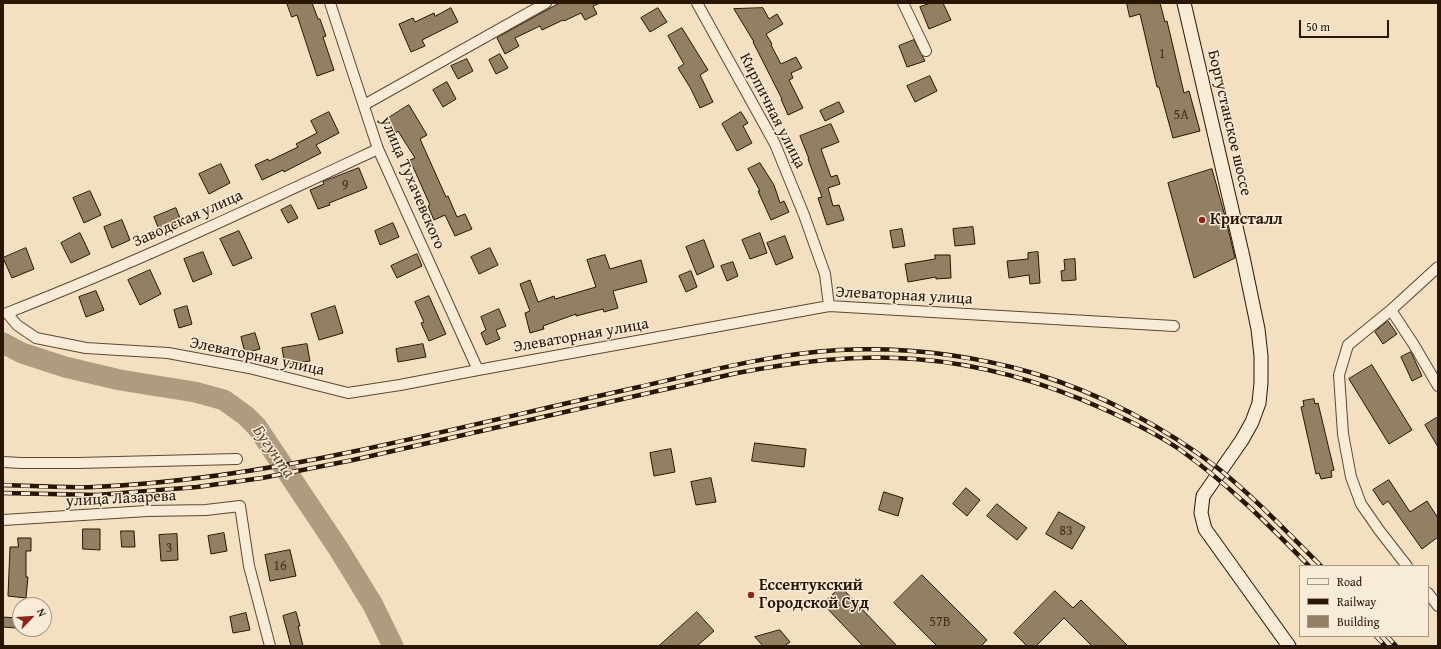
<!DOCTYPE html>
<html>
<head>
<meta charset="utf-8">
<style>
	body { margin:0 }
	#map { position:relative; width:1441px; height:649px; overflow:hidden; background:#f4e0c1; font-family:"Gentium Book Plus",serif }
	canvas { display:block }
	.frame { position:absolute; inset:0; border:4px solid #291500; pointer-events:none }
	.legend { position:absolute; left:1299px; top:565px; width:130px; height:72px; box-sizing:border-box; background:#f8ebd7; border:1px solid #a59581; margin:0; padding:5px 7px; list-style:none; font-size:12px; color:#291500 }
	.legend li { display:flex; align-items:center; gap:8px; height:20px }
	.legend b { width:20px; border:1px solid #a59581 }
	.north { position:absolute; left:12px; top:597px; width:40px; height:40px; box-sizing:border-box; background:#f8ebd7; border:1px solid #a59581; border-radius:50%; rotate:65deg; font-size:11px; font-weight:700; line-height:16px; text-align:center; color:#291500 }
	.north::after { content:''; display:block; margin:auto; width:14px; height:18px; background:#8f2418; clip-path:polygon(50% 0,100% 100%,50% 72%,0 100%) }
	.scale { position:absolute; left:1299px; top:20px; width:90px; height:18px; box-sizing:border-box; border:2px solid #291500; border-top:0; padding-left:5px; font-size:12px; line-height:14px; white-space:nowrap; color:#291500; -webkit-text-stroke:3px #f8ebd7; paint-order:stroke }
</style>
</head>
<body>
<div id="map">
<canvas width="1441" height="649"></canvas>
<div class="frame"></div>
<ul class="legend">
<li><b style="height:5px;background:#f8ebd7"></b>Road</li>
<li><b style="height:5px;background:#291500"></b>Railway</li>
<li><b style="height:11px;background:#937f64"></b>Building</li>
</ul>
<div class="north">N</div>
<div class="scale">50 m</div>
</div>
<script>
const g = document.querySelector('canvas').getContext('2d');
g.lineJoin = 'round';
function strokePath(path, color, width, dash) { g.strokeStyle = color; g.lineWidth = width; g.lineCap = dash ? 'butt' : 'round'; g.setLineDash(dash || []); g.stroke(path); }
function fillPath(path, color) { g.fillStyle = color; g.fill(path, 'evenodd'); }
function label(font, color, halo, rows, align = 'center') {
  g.font = font + ' "Gentium Book Plus",serif'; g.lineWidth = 3; g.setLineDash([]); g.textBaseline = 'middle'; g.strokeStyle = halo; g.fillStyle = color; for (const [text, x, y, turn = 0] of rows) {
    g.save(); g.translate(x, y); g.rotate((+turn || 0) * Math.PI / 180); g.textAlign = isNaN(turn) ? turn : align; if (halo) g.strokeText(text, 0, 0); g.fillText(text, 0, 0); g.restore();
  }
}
strokePath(new Path2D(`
	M3,343L22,353L65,367L120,380L195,392L224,400L246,416L257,427L338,548L373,605L393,646`), '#af9b7f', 21);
const building = new Path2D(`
	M287,3H312L318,19H320L326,36L323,37L334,70L317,76L297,15L292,17Z
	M560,3H600L593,6L597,14L585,20L581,13L564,21L563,20L542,30L540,26L515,38L519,46L505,54L497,38Z
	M931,3H943L951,20L929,29L920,7Z
	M1127,3H1160L1165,22L1167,21L1184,93L1189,91L1200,131L1173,138L1159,87H1157L1140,14L1130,17Z
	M451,8L458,22L422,40L425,46L411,52L399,24L413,18L415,22L434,13L435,16Z
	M658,8L667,22L650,32L641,18Z
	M763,8L769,19L777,14L783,24L766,34L772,44L771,45L781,64L796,57L802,68L791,73L793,78L789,80L803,108L788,115L781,99H782L753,42H754L734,9Z
	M682,28L708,70L700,75L713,102L700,108L691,89L678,68L684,64L668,36Z
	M914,40L925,61L907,67L899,46Z
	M500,54L508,68L496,74L489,60Z
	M467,59L473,71L458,79L451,66Z
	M930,76L937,91L915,102L907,86Z
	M447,82L456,99L443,107L433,90Z
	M839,102L844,112L825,121L820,111Z
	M409,105L427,135L420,139L446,197L448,196L457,217L465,214L472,229L455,236L445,215L434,220L428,206L430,205L410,160L415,158L398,131L396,133L387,119Z
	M329,112L339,133L316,145L321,153L284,172L283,170L262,180L255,165L268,159L269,161L298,147L296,144L317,133L311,121Z
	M741,112L748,123L743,126L752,143L737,151L722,124Z
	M831,124L839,142L821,149L831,177L837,175L840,184L828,188L833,206L839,205L844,220L827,225L818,198L822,197L808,159H809L800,136Z
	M760,163L774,185L780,203L784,201L789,212L771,220L758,191H760L748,169Z
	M221,164L230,183L209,194L199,174Z
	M359,168L367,188L329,203L330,205L318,209L310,190L324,184L323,182Z
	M1212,169L1225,216L1235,258L1194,278L1168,183Z
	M90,191L101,215L84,223L73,198Z
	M291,205L298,218L288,223L281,210Z
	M176,208L182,223L160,232L154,217Z
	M122,220L130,240L112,248L104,227Z
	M393,223L399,237L380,245L375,231Z
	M973,227L975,244L955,246L953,229Z
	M902,229L905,246L893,248L890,231Z
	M239,231L252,258L233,266L220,239Z
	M80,233L90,254L71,263L61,243Z
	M760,233L767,253L750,259L742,240Z
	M785,236L793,258L776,265L767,243Z
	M704,240L714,267L697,275L686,247Z
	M26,248L34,269L12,278L3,258Z
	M490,248L498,265L479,274L471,257Z
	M203,252L212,274L193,282L184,259Z
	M1038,252L1040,283L1030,284L1029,275L1009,278L1007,261L1028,259V253Z
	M417,254L422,266L397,278L391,266Z
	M605,255L610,269L641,260L647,282L613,291L618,308L604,312L603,309L576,316V314L543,326L544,329L530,333L525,313L530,311L520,284L530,280L538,302L554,296L555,299L596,287L587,260Z
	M935,255H950L951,278L936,279V277L908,282L905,264L935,259Z
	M1075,259L1076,280L1062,281L1061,271L1065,270L1064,260Z
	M733,262L738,276L727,281L721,266Z
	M150,270L161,294L140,305L128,280Z
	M691,271L697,287L686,292L679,276Z
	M96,291L104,310L86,317L79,297Z
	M429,296L446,334L429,341L421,323L424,322L415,302Z
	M187,306L192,324L179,328L174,310Z
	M335,306L343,333L319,340L311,314Z
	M499,309L506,326L496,330L500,339L486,345L481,333L486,330L481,317Z
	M1388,321L1397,334L1383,344L1375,332Z
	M255,333L260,349L245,353L241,337Z
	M307,344L310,361L285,365L282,348Z
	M423,344L426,357L398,362L396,349Z
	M1411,352L1422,376L1412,381L1401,357Z
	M1372,365L1412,430L1389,444L1349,379Z
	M1314,399L1315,404L1318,403L1334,470L1331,471L1332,477L1321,479L1319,473L1316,474L1301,407L1304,406L1303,401Z
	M1438,417V447L1425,425Z
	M755,443L806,449L804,467L752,461Z
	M671,449L675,472L654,476L650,453Z
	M711,478L716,502L696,505L691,482Z
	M1389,480L1410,512L1427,501L1438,518V537L1422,549L1388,501L1383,505L1373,490Z
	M966,488L980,500L967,516L953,504Z
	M884,492L903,498L898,516L879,510Z
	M997,504L1027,528L1017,540L987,516Z
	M1059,512L1085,527L1072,549L1046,534Z
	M83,529H100V550L83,549Z
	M121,531H134L135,547H122Z
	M224,533L227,551L211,554L208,536Z
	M177,534L178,560L161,561L159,535Z
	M18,538H31V551H26V577H28L26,598L8,596L10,547H18Z
	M290,550L296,576L270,581L265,555Z
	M922,575L987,640L981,646H937L894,603Z
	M841,587L897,646H863L823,604Z
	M1055,591L1073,608L1081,600L1128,646H1092L1064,618L1036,646H1027L1014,633Z
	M296,612L300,626H298L303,646H291L283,616Z
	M697,612L714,631L697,646H659Z
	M246,613L250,630L233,633L230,617Z
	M3,617L17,618L16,628L3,627Z
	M780,630L790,642L784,646H763L755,637Z`);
fillPath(building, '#937f64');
strokePath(building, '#291500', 1);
const street = new Path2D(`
	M330,3L378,149L478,370
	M697,3L775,144L804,215L825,274L829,306
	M903,3L926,51
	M364,105L546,3
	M378,149C256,206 133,264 7,313L17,325L36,338L86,348L168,353L249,368L348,393L400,385L478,370L829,306L1174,326
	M1391,310L1414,345L1438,386
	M3,462L21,463H78L237,459
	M3,520L147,511L206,510L240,506L249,566L270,646
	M1407,566L1379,530L1361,504L1351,477L1343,434L1339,375L1348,345L1391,310L1438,267
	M1428,593L1438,606`);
const secondary = new Path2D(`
	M1184,3L1243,257L1258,329L1261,356V383L1259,403L1252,422L1242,440L1203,496L1201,513L1205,529L1289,646`);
strokePath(street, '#5c4830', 12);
strokePath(secondary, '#291500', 15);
strokePath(street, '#f8ebd7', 10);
strokePath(secondary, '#f8ebd7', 13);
const rail = new Path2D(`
	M3,485C33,486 64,488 94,487C181,483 266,470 351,452C447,432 543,408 639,387C704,372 771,354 839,350C903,347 971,355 1033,373C1099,393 1165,427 1219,469C1255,498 1288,533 1321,566
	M3,493L97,495L197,487L262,478L353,460L737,373C795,362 855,354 915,359C982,364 1047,383 1108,411C1132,422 1157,434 1179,449C1227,483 1268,524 1309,566
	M1376,636L1385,646
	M1387,636L1396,646`);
strokePath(rail, '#291500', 4.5);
strokePath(rail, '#f8ebd7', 3, [9]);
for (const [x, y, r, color] of [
	[1202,220,4,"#8f2418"],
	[751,595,4,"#8f2418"]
]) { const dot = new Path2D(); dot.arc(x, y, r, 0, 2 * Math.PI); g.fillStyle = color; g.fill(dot); strokePath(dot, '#f8ebd7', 1.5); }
label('14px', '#443019', null, [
	["1",1162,54],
	["5А",1181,115],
	["9",345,185],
	["83",1066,531],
	["3",169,548],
	["16",280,566],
	["57В",940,622]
]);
label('16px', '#291500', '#f8ebd7', [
	["Кирпичная улица",772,111,63],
	["Боргустанское шоссе",1229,123,77],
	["улица Тухачевского",412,183,67],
	["Заводская улица",188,219,-24],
	["Элеваторная улица",904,296,3],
	["Элеваторная улица",581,336,-10],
	["Элеваторная улица",257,357,12],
	["улица Лазарева",121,499,-3]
]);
label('bold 16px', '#291500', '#f8ebd7', [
	["Кристалл",1210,220],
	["Ессентукский",759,586],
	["Городской Суд",759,604]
], 'left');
label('italic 17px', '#5f4b33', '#f8ebd7', [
	["Бугунта",273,452,55]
]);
</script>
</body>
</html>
